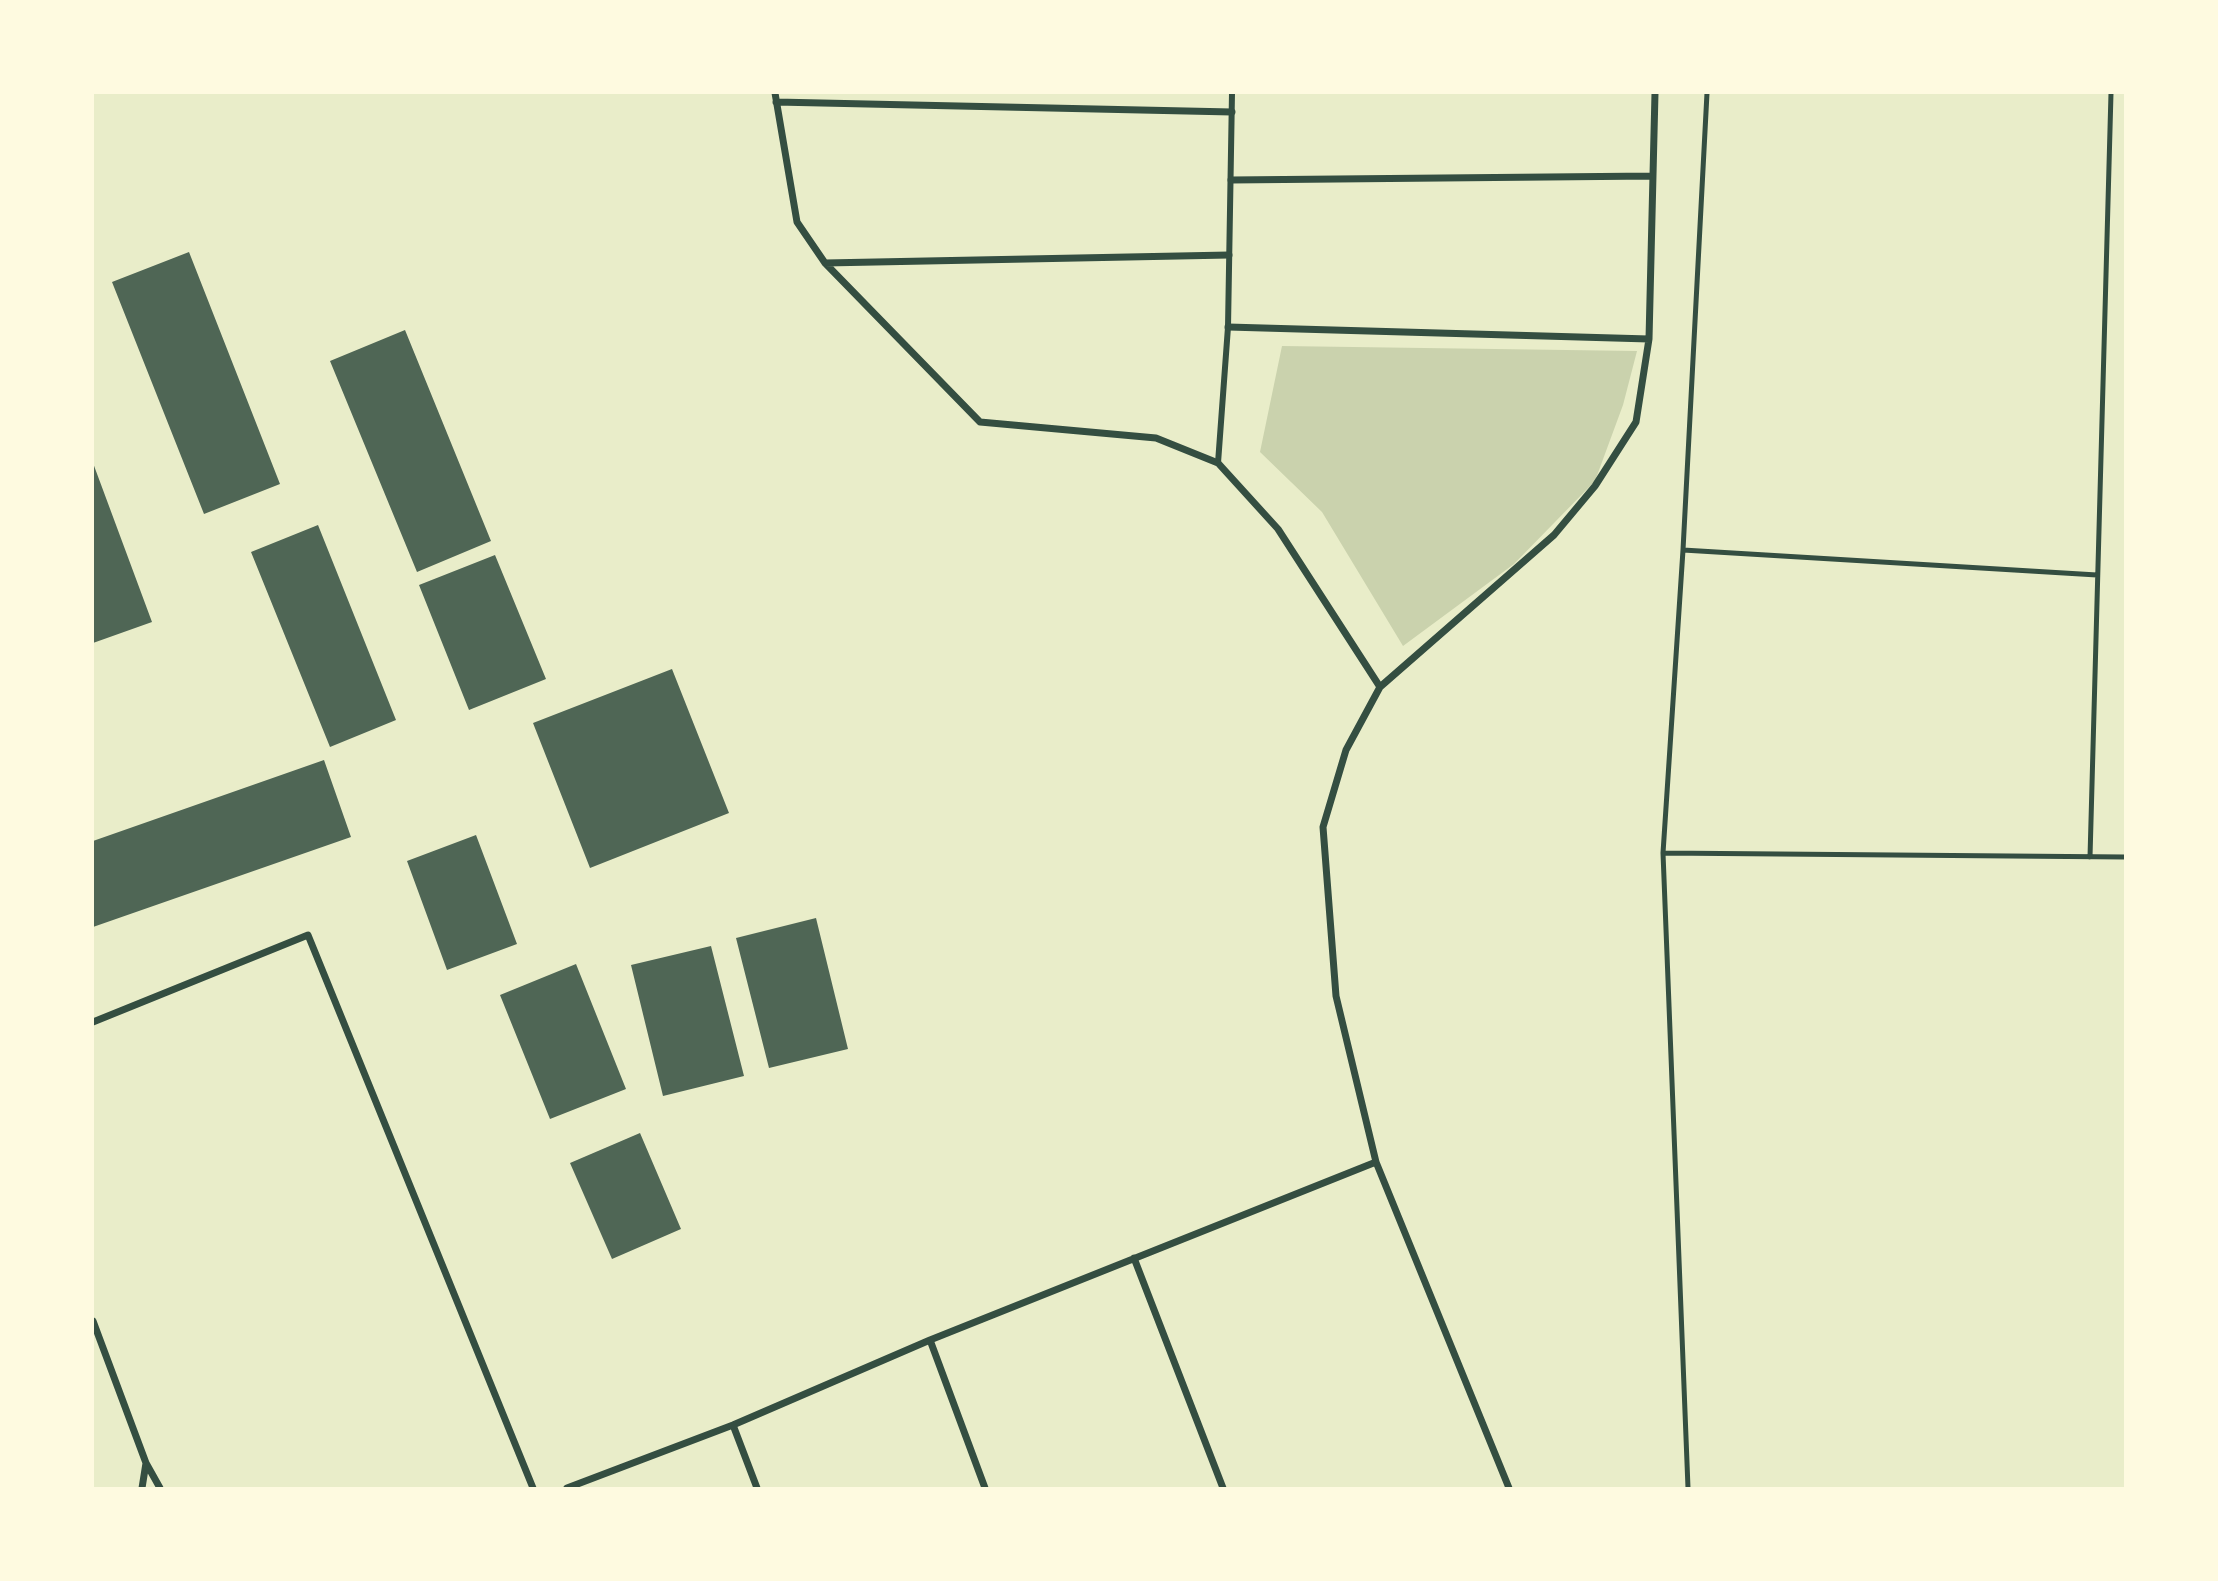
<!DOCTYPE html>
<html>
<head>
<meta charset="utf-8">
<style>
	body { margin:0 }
	#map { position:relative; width:2218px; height:1581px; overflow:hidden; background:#e9edc9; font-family:"Work Sans",sans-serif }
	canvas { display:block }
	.frame { position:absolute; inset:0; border:94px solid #fefae0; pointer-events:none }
</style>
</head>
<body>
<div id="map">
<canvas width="2218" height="1581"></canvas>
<div class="frame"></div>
</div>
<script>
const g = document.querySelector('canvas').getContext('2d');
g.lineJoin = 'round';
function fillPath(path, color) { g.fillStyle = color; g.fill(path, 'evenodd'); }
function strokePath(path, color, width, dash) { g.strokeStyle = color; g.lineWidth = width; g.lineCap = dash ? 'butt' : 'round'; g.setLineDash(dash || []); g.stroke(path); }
fillPath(new Path2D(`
	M1282,346L1637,351L1623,405L1595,481L1514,564L1403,646L1322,512L1260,452Z`), '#cad2ad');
fillPath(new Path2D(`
	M189,252L280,484L204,514L112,282Z
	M405,330L491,541L417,572L330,361Z
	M93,463L152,622L93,643Z
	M318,525L396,720L330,747L251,552Z
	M495,555L546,679L469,710L419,585Z
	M672,669L729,813L590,868L533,723Z
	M324,760L351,837L93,927V841Z
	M476,835L517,944L447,970L407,861Z
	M816,918L848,1049L769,1068L736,938Z
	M711,946L744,1076L663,1096L631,965Z
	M576,964L626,1089L550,1119L500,995Z
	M640,1133L681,1229L612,1259L570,1163Z`), '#4f6655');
strokePath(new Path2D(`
	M1683,550L2097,575
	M1663,853L2125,857
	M2090,857L2111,93
	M1688,1488L1663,853L1683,550L1707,93`), '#344e41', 5);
strokePath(new Path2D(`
	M1218,463L1228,327L1232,93`), '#344e41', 6);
strokePath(new Path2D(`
	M775,93L797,222L825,263L980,422L1156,438L1218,463L1278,529L1380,687
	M776,102L1232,112
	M1231,180L1653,176
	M825,263L1229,255
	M1228,327L1649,339
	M93,1022L308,935L533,1488
	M1134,1258L1223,1488
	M93,1321L146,1463L142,1488
	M930,1340L985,1488
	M733,1425L757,1488
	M146,1463L160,1488
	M567,1488L733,1425L930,1340L1376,1162
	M1509,1488L1376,1162L1336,996L1323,827L1346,750L1380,687L1554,535L1595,486L1636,422L1649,339L1655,93`), '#344e41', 7);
</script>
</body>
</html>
